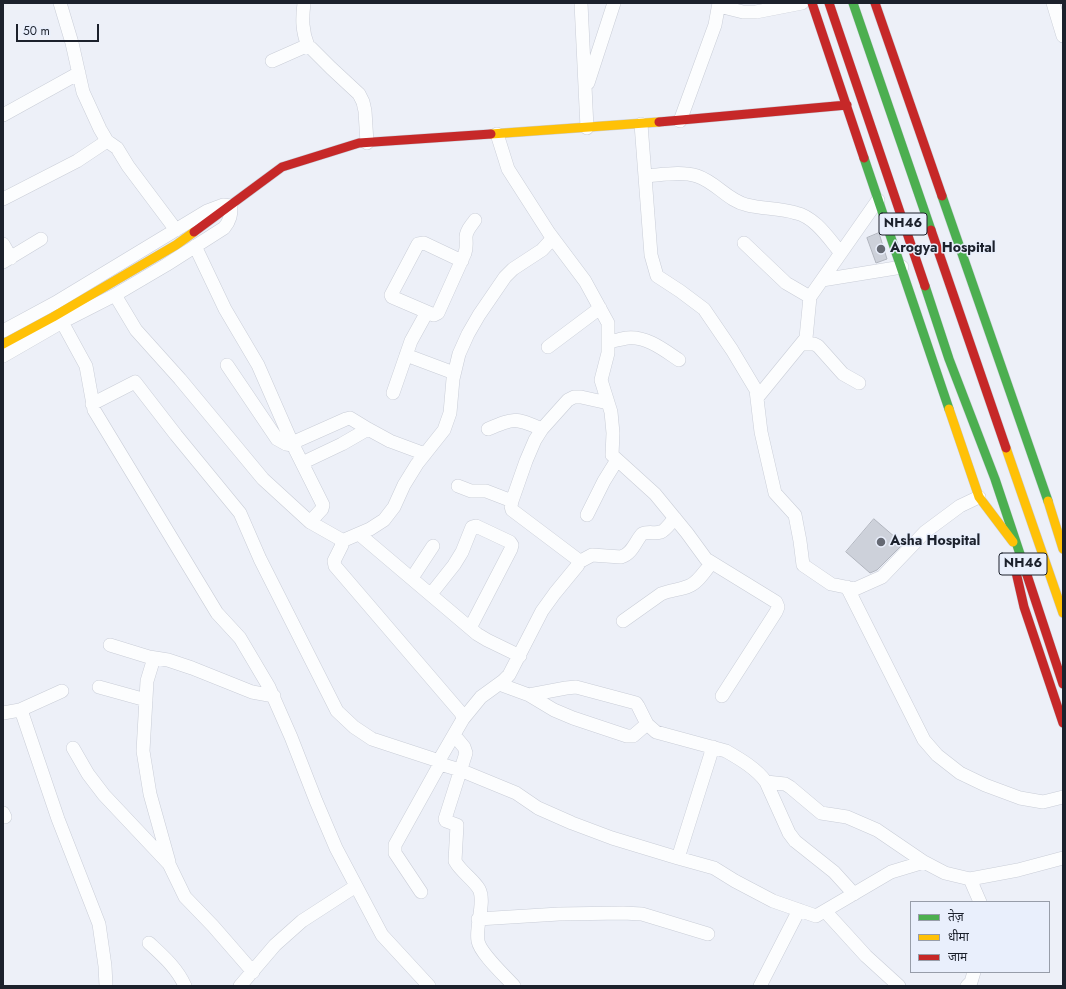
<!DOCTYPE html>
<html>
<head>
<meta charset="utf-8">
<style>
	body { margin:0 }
	#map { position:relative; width:1066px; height:989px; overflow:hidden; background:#edf0f8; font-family:Jost,"Noto Sans Devanagari",sans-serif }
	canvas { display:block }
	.frame { position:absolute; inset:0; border:4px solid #1c212c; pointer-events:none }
	.legend { position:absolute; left:910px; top:901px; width:140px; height:72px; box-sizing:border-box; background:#e9effc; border:1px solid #979da9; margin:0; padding:5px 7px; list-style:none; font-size:12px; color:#1c212c }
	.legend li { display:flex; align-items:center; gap:8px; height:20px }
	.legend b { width:20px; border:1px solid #979da9 }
	.scale { position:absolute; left:16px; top:24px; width:83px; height:18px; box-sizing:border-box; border:2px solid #1c212c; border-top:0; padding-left:5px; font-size:12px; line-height:14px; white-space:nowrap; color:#1c212c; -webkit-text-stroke:3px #e9effc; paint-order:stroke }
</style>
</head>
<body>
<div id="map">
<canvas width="1066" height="989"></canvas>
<div class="frame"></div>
<ul class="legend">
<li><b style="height:5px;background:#4caf50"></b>तेज़</li>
<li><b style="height:5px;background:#ffc107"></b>धीमा</li>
<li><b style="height:5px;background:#c62828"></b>जाम</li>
</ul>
<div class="scale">50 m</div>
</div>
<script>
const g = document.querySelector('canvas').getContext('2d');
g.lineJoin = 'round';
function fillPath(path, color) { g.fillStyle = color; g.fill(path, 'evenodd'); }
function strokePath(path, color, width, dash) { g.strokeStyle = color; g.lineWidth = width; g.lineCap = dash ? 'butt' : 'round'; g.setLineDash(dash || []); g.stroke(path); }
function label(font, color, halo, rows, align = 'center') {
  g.font = font + ' Jost,sans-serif'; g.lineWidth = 3; g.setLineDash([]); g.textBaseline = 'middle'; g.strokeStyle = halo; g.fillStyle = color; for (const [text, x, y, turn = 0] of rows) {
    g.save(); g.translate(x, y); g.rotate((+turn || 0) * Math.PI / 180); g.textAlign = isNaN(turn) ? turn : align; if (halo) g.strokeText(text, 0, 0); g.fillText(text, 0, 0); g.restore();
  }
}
const building = new Path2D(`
	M879,233L887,259L876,263L867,238Z
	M874,519L903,544L877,570L870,573L846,552Z`);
fillPath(building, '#cdd1da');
strokePath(building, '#b1b5be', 1);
const street = new Path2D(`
	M60,3L72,43L83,92L100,129L107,141L117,148L128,166L176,230
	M304,3C302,19 302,31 308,46
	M581,3L587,128
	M1053,3L1063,36
	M719,6L743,12H756L802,3
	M272,61L306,46L311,48L331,68L359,94L363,102L365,111L367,143
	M588,83L614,3
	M3,115L79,73
	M680,121L715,25L719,3
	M641,124L651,255L657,276L680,291L704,309L732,350L756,390L761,432L775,493L795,515L800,541L803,565L831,584L855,589L882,577L925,532L960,506L979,497
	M497,134L508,169L549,233L585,281L608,323V353L601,380L611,412L613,433L612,455L655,494L687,533L706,559L776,602L778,607L776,612L722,696
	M645,176C661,175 681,171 697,176C716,182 728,201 747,205C763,209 780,208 796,213C815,217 829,239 841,253
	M3,199L77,161L107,141
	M744,243L786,283L810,297
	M3,244L11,258
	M195,246L225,309L258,365L293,445L323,505L322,509L310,522
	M462,261L424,243L418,244L391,295L392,297L434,315L438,313L465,253C467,247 466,243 466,237C466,230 472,225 475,220
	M3,262L41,239
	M822,280L902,267
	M115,295L136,330L180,379L263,479L310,522L340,539L342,545L334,561L335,566L461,713L463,719L441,757L439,761L440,764L460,770L516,793L538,808L572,823L612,838L678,858L714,868L735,881L773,901L816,916L891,872L924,862L945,873L970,879L1018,870L1063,858
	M62,322L86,366L94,410L217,613L240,638L269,687L291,737L316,801L336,848L382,935L429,986
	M3,331L55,303L207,211L223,205L231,206C231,215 230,221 224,228L166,265L115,295L62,322L3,356
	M608,342C614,341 621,339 627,338C647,336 664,350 679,360
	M802,344H814L818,346L843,374L859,383
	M548,347L600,308
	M406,355L454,373
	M227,365L277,439L286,444L293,445
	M393,393L411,341L427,312
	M757,398L806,338L810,297L878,200
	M92,404L135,382L176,435L240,513L260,559L337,711L354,727L372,739L439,761
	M488,429C516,417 515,418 542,429
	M292,443L346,419L350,418L368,429L390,441L425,454
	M302,463L342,444L368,429
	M458,486L471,491H486L512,501
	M587,515L604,481L617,460
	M359,534L477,634L487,640L520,656
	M342,541L370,529L384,520L394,507L404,485L417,464L444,430L450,413L453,379L459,354L468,334L479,315L505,277L513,269L542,250L553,238
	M579,562L592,555L621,557C632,554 635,542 642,534C648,531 655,534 661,532C666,530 671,522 675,518
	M412,578L433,546
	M847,587L924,740L937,755L960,773L985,785L1020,798L1043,802L1063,797
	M431,594L454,565L462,552L472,527L476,526L510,542L512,545L511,549L470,628
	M623,621L661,594C670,590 680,590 689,586C698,583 705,570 712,563
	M110,645L149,657L168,660L192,668L252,692L274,696
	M154,658L147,681L143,751L150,794L169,862
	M499,684L529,695L566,688L576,687L636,703L638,706L647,724L656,732L726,751C740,759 757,769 766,782L789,833L795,841L834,872L854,894
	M99,687L146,700
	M529,695L554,710L573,718L627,736H633L647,724
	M20,710L62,691
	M3,713L20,710L22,713L58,819L99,924L105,966L106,986
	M463,719L481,697L503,681L509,675L542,611L555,593L578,565L579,562L577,559L512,510L511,506L512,501L526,461L535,440L542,429L568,400L574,397H581L608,403
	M454,735L464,747L466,753L445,819L446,821L457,825L455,861C461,872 473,879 479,889C486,902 475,926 478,941C480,953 505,976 514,986
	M73,748L88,774L104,795L169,864L185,897L213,926L253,972
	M766,782L785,784L790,787L821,813L847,817L877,830L924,862
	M3,813L5,817
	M678,858L713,747
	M970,879L980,902
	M421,892L395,853V845L440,764
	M825,911L866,956L899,986
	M478,919L559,914L623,913L642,914L708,934
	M149,943C163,956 177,968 185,986
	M240,986L275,945L302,921L356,886
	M760,986L799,910
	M967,986L971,982L974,972`);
const fast = new Path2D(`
	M853,3L931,230
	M864,158L949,409
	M942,196L1048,501
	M925,286L949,359L995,479L1027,575`);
const slow = new Path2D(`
	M491,134L659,122
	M3,344L53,317L176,245L194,232
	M949,409L979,497L1013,542
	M1006,448L1063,613
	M1048,501L1063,549`);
const jam = new Path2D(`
	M812,3L864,158
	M829,3L925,286
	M875,3L942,196
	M659,122L847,105
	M931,230L1006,448
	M194,232L282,167L359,143L491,134
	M1013,559L1024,607L1063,723
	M1027,575L1063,684`);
strokePath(street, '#c9cdd7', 14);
strokePath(fast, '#c9cdd7', 10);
strokePath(slow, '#c9cdd7', 10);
strokePath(jam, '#c9cdd7', 10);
strokePath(street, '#fcfdfe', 13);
strokePath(fast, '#4caf50', 9);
strokePath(slow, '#ffc107', 9);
strokePath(jam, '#c62828', 9);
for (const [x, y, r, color] of [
	[881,249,5,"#656973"],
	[881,542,5,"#656973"]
]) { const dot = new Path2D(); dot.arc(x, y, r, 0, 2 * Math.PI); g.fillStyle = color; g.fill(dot); strokePath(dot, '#e9effc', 1.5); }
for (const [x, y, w] of [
	[903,224,48],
	[1023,564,48]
]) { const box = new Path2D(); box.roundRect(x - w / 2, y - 11, w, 22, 3); g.fillStyle = '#e9effc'; g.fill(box); strokePath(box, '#1c212c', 1); }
label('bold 13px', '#1c212c', null, [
	["NH46",903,224],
	["NH46",1023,564]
]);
label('bold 14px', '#1c212c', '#e9effc', [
	["Arogya Hospital",890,249],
	["Asha Hospital",890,542]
], 'left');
</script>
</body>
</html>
